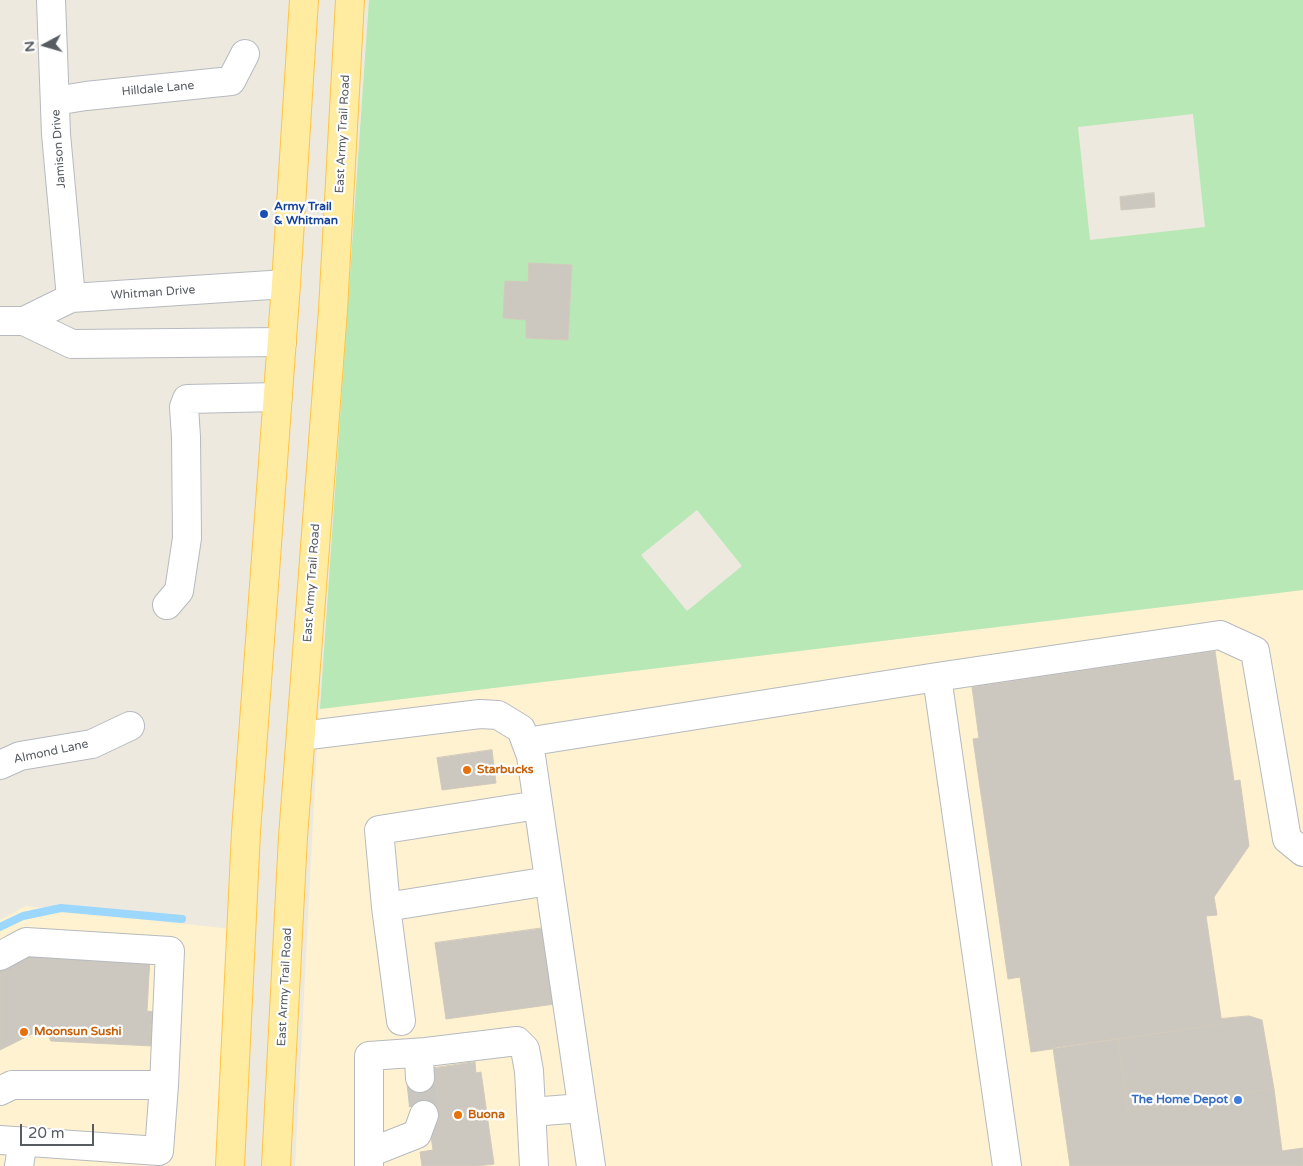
<!DOCTYPE html>
<html>
<head>
<meta charset="utf-8">
<style>
	body { margin:0 }
	#map { position:relative; width:1303px; height:1166px; overflow:hidden; background:#ede9de; font-family:"Varela Round",sans-serif }
	canvas { display:block }
	.north { position:absolute; left:20px; top:20px; width:50px; height:50px; -webkit-text-stroke:4px #fff; paint-order:stroke; rotate:264deg; font-size:14px; font-weight:700; line-height:20px; text-align:center; color:#575c61 }
	.north::after { content:''; display:block; margin:auto; width:18px; height:22px; background:#575c61; clip-path:polygon(50% 0,100% 100%,50% 72%,0 100%) }
	.scale { position:absolute; left:20px; top:1124px; width:74px; height:22px; box-sizing:border-box; border:2px solid #575c61; border-top:0; padding-left:6px; font-size:15px; line-height:18px; white-space:nowrap; color:#575c61; -webkit-text-stroke:4px #fff; paint-order:stroke }
</style>
</head>
<body>
<div id="map">
<canvas width="1303" height="1166"></canvas>
<div class="north">N</div>
<div class="scale">20 m</div>
</div>
<script>
const g = document.querySelector('canvas').getContext('2d');
g.lineJoin = 'round';
function fillPath(path, color) { g.fillStyle = color; g.fill(path, 'evenodd'); }
function strokePath(path, color, width, dash) { g.strokeStyle = color; g.lineWidth = width; g.lineCap = dash ? 'butt' : 'round'; g.setLineDash(dash || []); g.stroke(path); }
function label(font, color, halo, rows, align = 'center') {
  g.font = font + ' "Varela Round",sans-serif'; g.lineWidth = 4.5; g.setLineDash([]); g.textBaseline = 'middle'; g.strokeStyle = halo; g.fillStyle = color; for (const [text, x, y, turn = 0] of rows) {
    g.save(); g.translate(x, y); g.rotate((+turn || 0) * Math.PI / 180); g.textAlign = isNaN(turn) ? turn : align; if (halo) g.strokeText(text, 0, 0); g.fillText(text, 0, 0); g.restore();
  }
}
fillPath(new Path2D(`
	M1303,590V1166H295L319,709Z
	M26,906L231,929L217,1166H0V920Z`), '#fff2d0');
fillPath(new Path2D(`
	M369,0H1303V590L320,709ZM1193,114L1205,227L1090,240L1078,127ZM572,266L568,340L526,338V320L503,318L528,282ZM697,510L742,566L687,611L641,555Z`), '#b8e8b6');
strokePath(new Path2D(`
	M0,927L23,916L61,908L182,919`), '#9bd7ff', 8);
const building = new Path2D(`
	M1154,193L1155,207L1121,210L1120,197Z
	M529,263L572,265L568,340L526,338V320L503,318L505,281L528,282Z
	M1215,651L1234,781L1240,780L1249,846L1214,897L1217,915L1206,916L1222,1024L1031,1052L1020,977L1008,979L973,739L979,738L972,687Z
	M492,750L496,783L442,790L437,758Z
	M544,928L555,1004L446,1019L435,943Z
	M30,950L150,957L147,1011L155,1012L153,1046L51,1041L44,1029H42L0,1050V965Z
	M1249,1016L1262,1020L1274,1089L1128,1110L1118,1039L1222,1024L1221,1019Z
	M1118,1039L1128,1110L1274,1089L1282,1151L1303,1148V1166H1070L1053,1048Z
	M475,1062L476,1073L481,1072L494,1164L477,1166H422L420,1152L433,1150L423,1080L428,1069Z`);
fillPath(building, '#ccc7bf');
strokePath(building, '#d2cabc', 1);
strokePath(new Path2D(`
	M420,1078L424,1115`), '#c8c6bf', 28, [28, 14]);
const minor = new Path2D(`
	M51,0L56,134L71,298
	M55,101L86,96L231,81L245,54
	M0,321H24L71,298L286,284
	M24,321L72,344L282,342
	M167,605L179,591L187,538L186,437L184,407L187,399L278,397
	M937,677L1007,1166
	M301,736L480,714L498,715L521,729L531,756L591,1166
	M526,742L937,677L1220,635L1255,651L1287,839L1303,852
	M0,765L20,756L92,744L130,726
	M538,805L379,830L386,907L549,881
	M386,907L401,1021
	M0,956L26,942L170,951L164,1085L159,1151L0,1140
	M420,1078L419,1059L426,1052
	M0,1091L12,1085H164
	M531,1112L582,1108
	M369,1153L417,1134L424,1115
	M19,1166L23,1141
	M369,1166V1056L426,1052L517,1041L525,1049L529,1071L534,1166`);
const major = new Path2D(`
	M230,1166L246,832L286,284L304,0
	M276,1166L293,837L333,310L350,0`);
strokePath(minor, '#b6babf', 30);
strokePath(major, '#ffc444', 30);
strokePath(minor, '#fff', 28);
strokePath(major, '#ffeca0', 28);
for (const [x, y, r, color] of [
	[264,214,5,"#1a4fb4"],
	[467,770,5,"#e8710a"],
	[24,1032,5,"#e8710a"],
	[1238,1100,5,"#3f7fe0"],
	[458,1115,5,"#e8710a"]
]) { const dot = new Path2D(); dot.arc(x, y, r, 0, 2 * Math.PI); g.fillStyle = color; g.fill(dot); strokePath(dot, '#fff', 2); }
label('12px', '#575c61', '#fff', [
	["Hilldale Lane",158,89,-5],
	["East Army Trail Road",343,134,-87],
	["Jamison Drive",59,149,-94],
	["Whitman Drive",153,293,-4],
	["East Army Trail Road",312,583,-86],
	["Almond Lane",51,752,-12],
	["East Army Trail Road",285,987,-87]
]);
label('bold 12px', '#164399', '#fff', [
	["Army Trail",274,207],
	["& Whitman",274,221]
], 'left');
label('bold 12px', '#c56008', '#fff', [
	["Starbucks",477,770],
	["Moonsun Sushi",34,1032],
	["Buona",468,1115]
], 'left');
label('bold 12px', '#366cbe', '#fff', [
	["The Home Depot",1228,1100]
], 'right');
</script>
</body>
</html>
